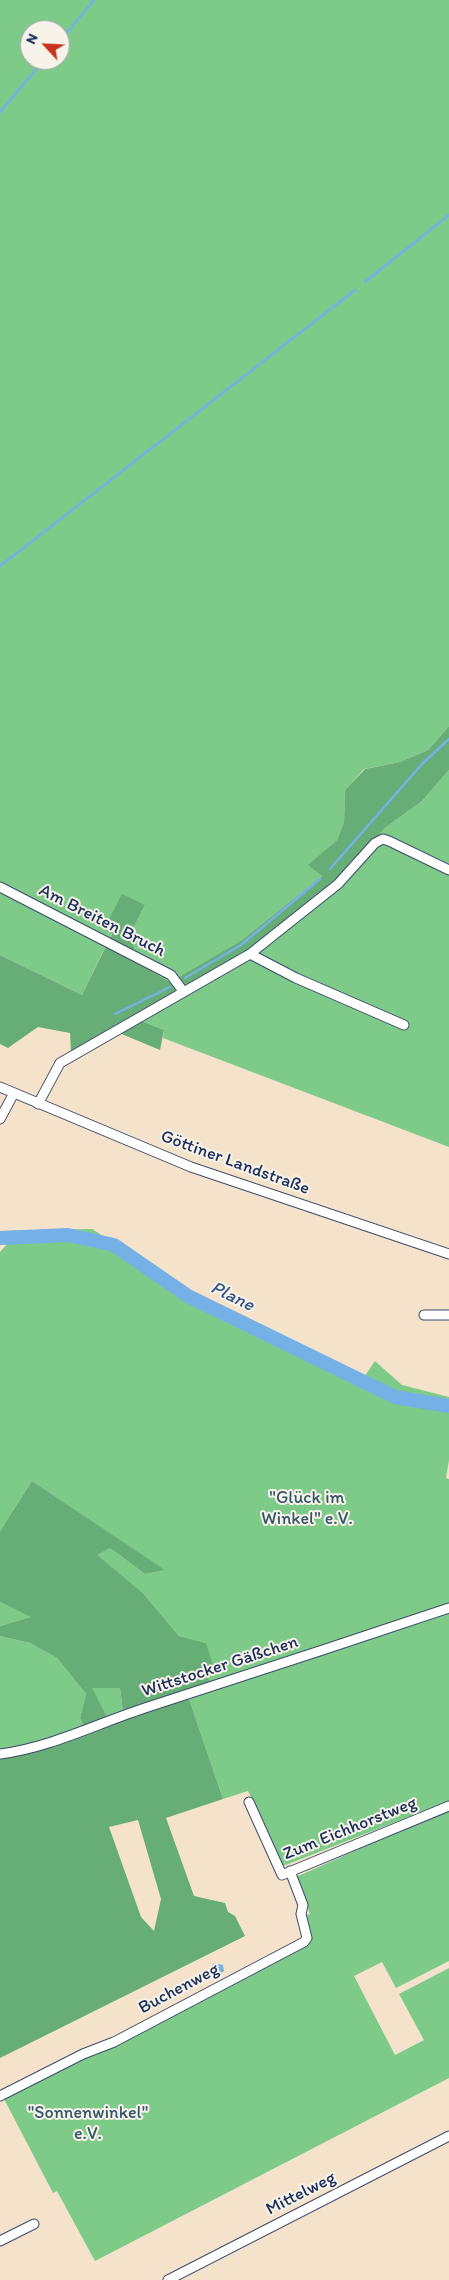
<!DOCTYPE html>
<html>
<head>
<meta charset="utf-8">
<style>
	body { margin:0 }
	#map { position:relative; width:449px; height:2280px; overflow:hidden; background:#f4e3ca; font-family:Itim,sans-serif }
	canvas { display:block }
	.north { position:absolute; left:20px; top:20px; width:50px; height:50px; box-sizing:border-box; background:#f7f3e8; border:1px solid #9fa5b1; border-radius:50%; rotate:295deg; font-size:14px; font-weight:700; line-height:20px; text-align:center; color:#1b2f5e }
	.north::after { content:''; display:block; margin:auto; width:18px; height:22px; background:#c8321e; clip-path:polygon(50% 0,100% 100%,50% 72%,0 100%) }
</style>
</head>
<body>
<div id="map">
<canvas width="449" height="2280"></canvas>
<div class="north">N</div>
</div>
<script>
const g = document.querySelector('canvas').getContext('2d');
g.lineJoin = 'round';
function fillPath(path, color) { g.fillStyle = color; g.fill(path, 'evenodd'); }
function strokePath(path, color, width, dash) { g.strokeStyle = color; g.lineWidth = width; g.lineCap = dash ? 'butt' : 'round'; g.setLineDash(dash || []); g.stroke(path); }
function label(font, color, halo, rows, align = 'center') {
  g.font = font + ' Itim,sans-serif'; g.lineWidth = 4; g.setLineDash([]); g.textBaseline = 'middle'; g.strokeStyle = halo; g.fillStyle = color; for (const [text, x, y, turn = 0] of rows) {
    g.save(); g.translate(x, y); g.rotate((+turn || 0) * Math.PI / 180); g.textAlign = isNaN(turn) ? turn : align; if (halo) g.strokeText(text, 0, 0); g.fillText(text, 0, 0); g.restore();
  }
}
fillPath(new Path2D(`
	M0,0H449V726L428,750L400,762L364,769L345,790L344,822L337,840L309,865L322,876L242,940L170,982L139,964L130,934L145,905L104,929L112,933L82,995L0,955ZM30,30H60V60H30Z
	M449,770V1147L163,1038L164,1030L139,1020L339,877L385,828L422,801Z
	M92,1229L196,1295L273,1335L364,1377L375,1361L402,1385L449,1397V1460L446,1478L449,1479V1604L212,1685L203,1671L206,1643L179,1636L143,1593L96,1555L110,1548L145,1574L164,1570L32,1481L0,1531V1252L8,1243L0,1240V1231Z
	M0,1602L32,1617L0,1626Z
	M449,1611V1801L283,1866L248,1791L223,1799L189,1699L274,1668Z
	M0,1636L30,1643L57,1658L86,1694L80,1718L85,1728L0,1752Z
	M91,1688H120L123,1712L108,1719Z
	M449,1809V1961L396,1988L382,1962L354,1976L395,2055L424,2040L399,1994L449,1968V2078L95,2261L57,2191L53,2193L3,2097L80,2057L85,2059L312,1941L304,1916L310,1914L296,1877Z`), '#7dca89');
fillPath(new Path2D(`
	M449,726V770L422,801L385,828L339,878L248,953L139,1020L164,1030L160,1050L112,1030L71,1052L70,1033L38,1027L8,1048L0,1044V955L82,995L112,934L104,929L122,894L145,905L130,934L139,964L170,982L242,940L322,876L308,865L337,840L344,822L345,790L365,769L400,762L428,750Z
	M32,1481L165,1570L145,1574L110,1548L97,1555L143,1593L179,1636L206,1643L213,1665L204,1671L212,1685L123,1712L120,1688H92L108,1719L85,1728L80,1718L86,1694L57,1658L30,1643L0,1636V1626L31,1617L0,1602V1531Z
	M189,1699L223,1799L166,1818L194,1896L225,1903L228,1912L235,1916L245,1936L0,2058V1757ZM138,1820L161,1899L154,1931L141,1917L109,1827Z`), '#66ae75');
fillPath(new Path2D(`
	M214,1963L223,1965L224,1971L220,1974H210V1968Z`), '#75b1e7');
strokePath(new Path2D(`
	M60,41L94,0
	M0,112L44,60
	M365,282L449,215
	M0,566L355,290
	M330,869L422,764L449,739
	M185,978L241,945L320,879
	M115,1014L170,987`), '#75b1e7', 2.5);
strokePath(new Path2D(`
	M0,1238L68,1235L114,1245L188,1296L395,1397L449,1406`), '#75b1e7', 14);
const minor = new Path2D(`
	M0,887L171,975L183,991
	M250,954L296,978L404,1025
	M0,1087L191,1167L449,1254
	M38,1104L60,1063L250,954L338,884L375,843L383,839L389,841L449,870
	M0,1119L14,1093
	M424,1315H449
	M0,1754C53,1747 100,1722 151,1706C250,1674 350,1641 449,1608
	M249,1802L282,1875L449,1806
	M0,2096L83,2054L114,2042L304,1942L307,1938L301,1914L303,1905L290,1871
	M0,2241L34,2224
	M168,2280L449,2136`);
strokePath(minor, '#3c4a6e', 11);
strokePath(minor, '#fff', 9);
label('18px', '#1b2f5e', '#f7f3e8', [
	["Am Breiten Bruch",102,921,27],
	["Göttiner Landstraße",235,1163,20],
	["Wittstocker Gäßchen",220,1667,-18],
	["Zum Eichhorstweg",350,1829,-22],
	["Buchenweg",179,1989,-28],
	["Mittelweg",301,2194,-27]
]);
label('18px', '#345669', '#f7f3e8', [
	["\"Glück im",307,1498],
	["Winkel\" e.V.",307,1519],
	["\"Sonnenwinkel\"",88,2113],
	["e.V.",88,2134]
]);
label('italic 19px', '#365687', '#f7f3e8', [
	["Plane",232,1297,26]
]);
</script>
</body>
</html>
